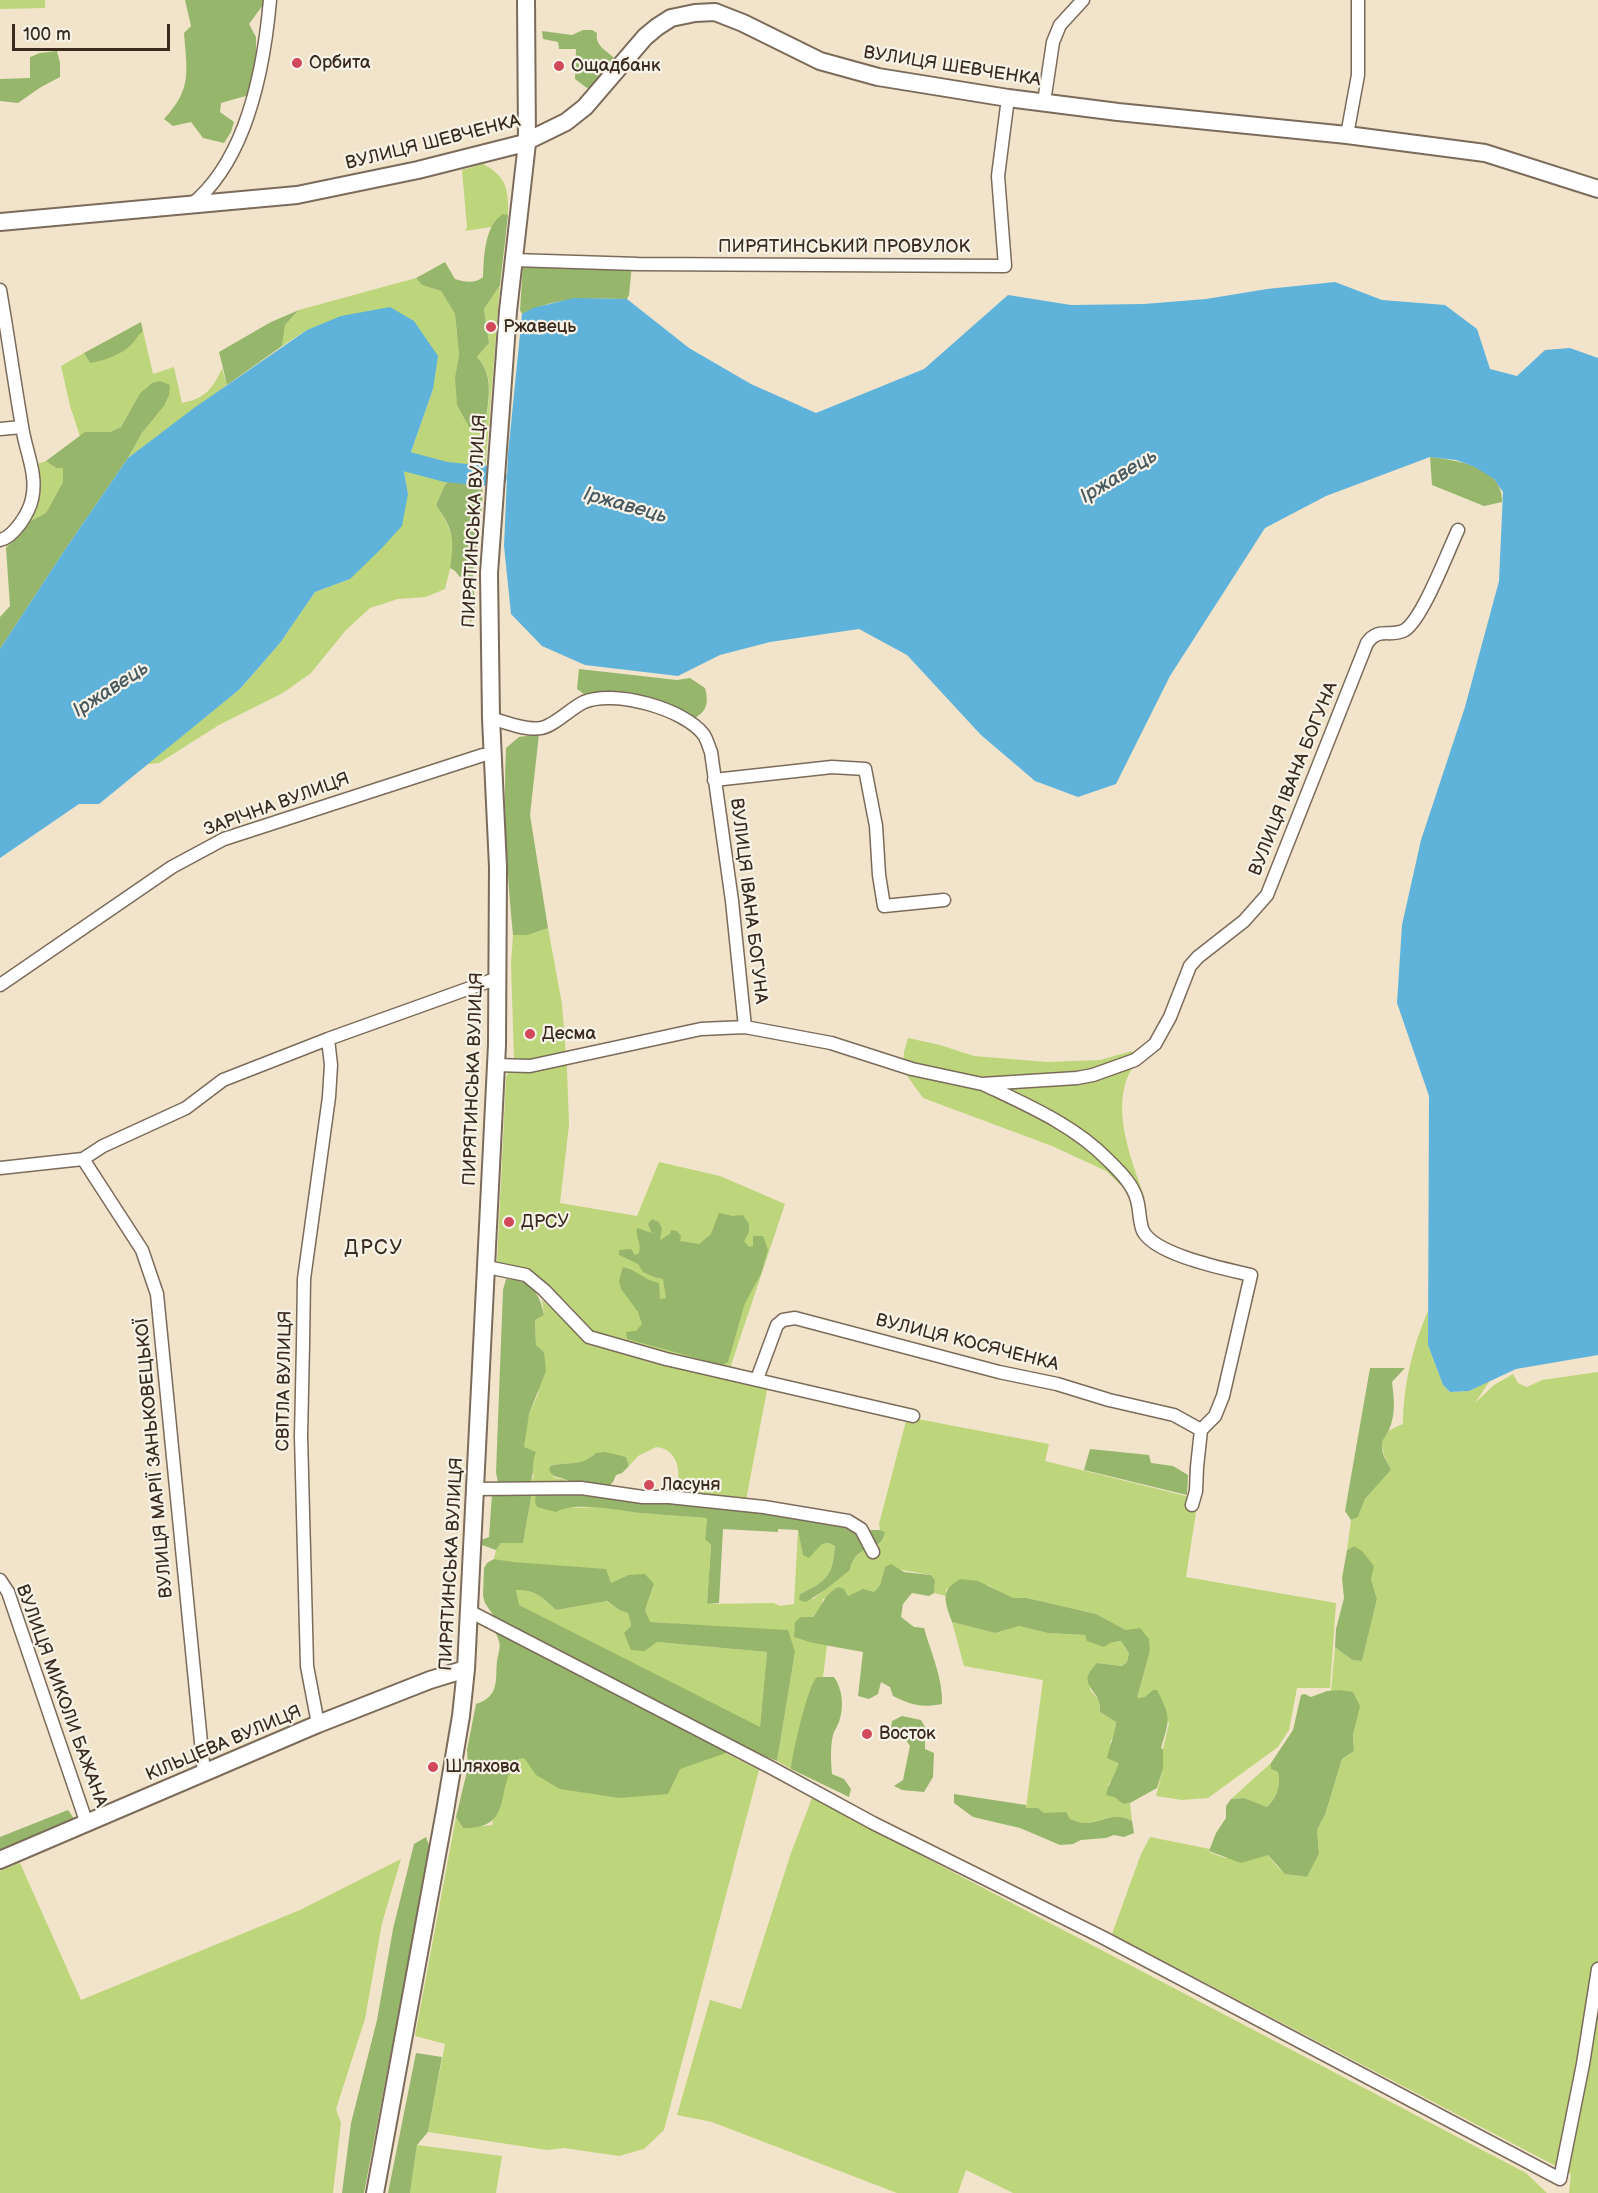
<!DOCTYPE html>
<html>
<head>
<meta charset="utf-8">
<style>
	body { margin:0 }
	#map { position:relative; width:1598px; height:2193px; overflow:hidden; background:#f1e4ca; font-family:"Balsamiq Sans",sans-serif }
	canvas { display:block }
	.scale { position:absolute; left:12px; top:24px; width:158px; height:27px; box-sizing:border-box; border:3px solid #3b2a1e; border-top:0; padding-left:8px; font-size:18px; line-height:21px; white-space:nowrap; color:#3b2a1e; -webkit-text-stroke:4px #f7f3e8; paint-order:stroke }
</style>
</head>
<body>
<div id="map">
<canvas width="1598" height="2193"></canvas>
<div class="scale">100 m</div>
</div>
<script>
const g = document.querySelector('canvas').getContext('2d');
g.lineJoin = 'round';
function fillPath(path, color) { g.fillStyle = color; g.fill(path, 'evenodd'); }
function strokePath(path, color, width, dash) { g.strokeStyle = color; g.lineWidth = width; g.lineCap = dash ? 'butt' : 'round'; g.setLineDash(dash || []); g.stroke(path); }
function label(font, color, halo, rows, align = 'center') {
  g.font = font + ' "Balsamiq Sans",sans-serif'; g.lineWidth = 4.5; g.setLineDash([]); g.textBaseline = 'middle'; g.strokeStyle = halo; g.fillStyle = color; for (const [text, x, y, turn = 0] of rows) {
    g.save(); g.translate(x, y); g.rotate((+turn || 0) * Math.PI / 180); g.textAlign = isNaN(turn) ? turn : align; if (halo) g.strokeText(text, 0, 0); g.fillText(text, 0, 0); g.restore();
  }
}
fillPath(new Path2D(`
	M0,0H45V8L0,9Z
	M483,164C506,176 509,189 508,215L498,218L492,227L465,231L467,227L462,170Z
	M416,278L422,285L441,291L455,314L459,355L455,378L467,422L472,432L485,429C488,405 496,375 477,357L489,343L484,309L500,285L485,472L458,470L445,485L436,505C459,540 455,550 445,589L426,597L398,599L370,608L346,630L311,673L283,693L219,725L159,763L147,764L240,689L280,643L315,592L350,579L408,494L404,472L433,389L307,330L282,346L285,325L299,310Z
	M143,331L153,374L174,367L182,403C206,398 212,389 222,369L227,385L128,458L142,433L164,406L152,383L140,393L121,427L110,432H86L80,436L70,406L61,366L84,353L90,363L130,346L136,336Z
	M46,461L56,468H63V482L46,513L27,523L21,534L6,548V534L18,523L29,498L26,468Z
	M548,928L562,1004L567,1070L569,1125L560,1203L637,1216L659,1162L720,1176L785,1204L730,1368L597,1336L572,1308L549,1287L497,1263L506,1078L514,1058L511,964L513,935H528Z
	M908,1038L940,1045L974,1056L1047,1062L1100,1060L1132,1051L1138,1060C1106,1098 1130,1156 1145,1198H1134L1106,1171L1052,1146L923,1098L903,1070L904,1052Z
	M542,1300L584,1339L768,1385L746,1500L675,1495C682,1476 680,1449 656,1447L638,1456L629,1466L626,1457L596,1453C580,1467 569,1461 550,1466L549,1470L555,1478L563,1479L569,1484H530L534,1476L524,1447L525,1428L529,1414L538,1394L544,1352L536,1345L535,1320L544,1315Z
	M1428,1311V1345L1443,1385L1450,1392L1469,1391L1491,1379L1475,1403L1494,1385L1513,1374L1518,1383L1527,1387L1542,1380L1598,1372V2193H1569L1571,2174L1112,1934L1141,1854L1150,1837L1210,1849L1209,1852L1225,1858L1268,1855C1281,1873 1285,1875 1307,1877L1319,1854L1317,1830L1325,1815L1342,1759L1354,1751L1353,1735L1356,1722L1340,1690L1331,1691L1335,1647L1352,1660L1362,1661L1377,1599L1371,1579L1354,1546L1347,1550L1351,1520L1358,1517L1365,1499L1391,1470C1380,1447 1374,1435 1403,1424C1403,1387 1413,1345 1428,1311Z
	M907,1417L1049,1444L1045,1461L1198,1499L1186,1577L1336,1603L1330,1688H1297L1289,1730L1278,1747L1208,1798L1182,1800L1156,1796L1163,1769V1749L1169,1723L1145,1697L1137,1698L1150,1651L1126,1630L1096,1614L1027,1598H1013L999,1592L988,1585L946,1589V1596L934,1593L935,1580L931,1575L885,1567L880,1585L874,1592L823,1599L821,1608L812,1617H801L813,1643L827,1645L823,1677H817L804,1709L791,1769L777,1761L795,1652L671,1623L649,1622L645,1610L654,1584L628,1575L611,1583L494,1559L496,1550L501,1543H523L532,1494L541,1490L563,1508L604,1507L640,1513L707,1518L705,1538L711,1545L707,1604L774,1603L780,1606L794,1604L798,1530L803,1554L809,1557L822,1544L829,1543L835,1546C831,1577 829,1580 800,1594L813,1599L850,1570C855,1541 882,1555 885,1533L880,1530L879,1524Z
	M516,1590C534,1589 544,1598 556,1610L606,1601L619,1610L628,1613L631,1627L645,1651L657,1642L767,1652L760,1728L518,1605Z
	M952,1622L995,1633L1019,1626L1048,1633L1085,1635L1110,1643L1121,1641L1129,1653L1127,1662L1122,1666L1097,1663L1090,1690L1098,1699L1100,1712L1116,1722L1115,1733L1110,1743C1118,1762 1122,1767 1108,1785L1114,1797L1123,1804L1130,1803L1132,1821C1112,1810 1102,1824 1084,1823C1080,1823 1074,1820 1070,1819L1066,1813H1044L1026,1808L1043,1680L964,1666Z
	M517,1712L726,1753L759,1770L664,2130L644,2149L619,2156L564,2148L547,2150L428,2132L445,2044L415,2036L456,1817L463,1828L492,1825Z
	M1271,1763V1769L1278,1772C1281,1787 1277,1796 1267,1807L1244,1798L1231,1799Z
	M812,1798L1526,2173L1547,2193H1013L966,2170L958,2193H897L712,2122L677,2115L710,2000L741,2009L791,1853Z
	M401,1859L382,1923L365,2019L336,2109L341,2123L333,2193H0V1871L20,1863L81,2000L300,1910Z
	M417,2145L502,2156L496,2193H410Z`), '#bdd67b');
fillPath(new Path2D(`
	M185,0H263V5L249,24L256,37V54L249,95L221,103L220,112L234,122L231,132L224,143L203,138L191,122L173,126L164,119C192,89 187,72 184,33L191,26Z
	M583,30H592L597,33C595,46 606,50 614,58C607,72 603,83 587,88L575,79L576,49H559L558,42L543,39L542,31L572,35Z
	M57,51L60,63V77L41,87L18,103L0,101V79L30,78V57L40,53Z
	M503,214L508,215L500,285L484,309L489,343L477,357C496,376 487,405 485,429L479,433L472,432L457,405L455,377L459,355L455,314L441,291L422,285L416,278L445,262L455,279C464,282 475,284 483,277C484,257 484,226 503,214Z
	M523,264L632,265L629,295L627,299C592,298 555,296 522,314L520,310Z
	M299,310L285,325L282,346L227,385L219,352L271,322Z
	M141,322L143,331C137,336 135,341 130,346C120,355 103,361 90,363L84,353Z
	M160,381L170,385L169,395L164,406L142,433L128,458L66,548L0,649V617L10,606L6,548L21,534L27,523L46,513L63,482V468H56L46,461L85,432H110L121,427L140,393L152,383Z
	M1430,457C1456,460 1504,467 1502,502L1484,506L1432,485Z
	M453,476L482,481C485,515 473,549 473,583C474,595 478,613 470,623L467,576L460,577L455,571L450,568C455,538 453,530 436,505L445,485Z
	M579,669L677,680L690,678L705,688C709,703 707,712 693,719L619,694H584L577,689Z
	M539,734L530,815L548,928L528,935H513C507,872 503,811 506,748L519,737Z
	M719,1213L733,1216L743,1215L749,1224V1232L744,1241L749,1247L753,1246V1236H763L768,1250L761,1274L745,1303L728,1362L722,1365L627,1339L626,1332L636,1331L642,1324L638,1312L621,1289L619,1281L623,1267C637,1270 644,1280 659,1283L660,1299L666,1298L663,1279L654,1277L643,1272L638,1264L619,1255V1250L631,1249L635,1255L639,1253C642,1242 635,1238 637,1228L652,1233L648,1224L652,1219L659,1222L662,1229L660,1240L670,1234L671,1230L677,1231L681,1236L680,1241L699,1244L711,1234Z
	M506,1279C530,1279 540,1293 544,1315L535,1320L536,1345L544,1352L546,1371L529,1414L524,1447L536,1452C531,1464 535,1473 530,1484L498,1483L496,1472L503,1290Z
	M1370,1368H1405L1392,1382C1394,1398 1396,1414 1389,1430C1385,1437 1381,1440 1382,1448C1382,1455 1388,1463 1391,1470L1365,1499L1358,1517L1351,1520L1345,1511Z
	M1090,1449L1149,1455L1151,1463L1173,1466L1188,1475L1187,1495L1084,1470Z
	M605,1452L626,1457L629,1466L622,1473L616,1475L613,1482L606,1489C591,1487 577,1486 564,1479C557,1476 553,1478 549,1470L550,1466C569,1461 580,1467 596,1453Z
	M554,1488L847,1522L860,1530H880L885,1532C882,1555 855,1541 850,1570L825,1590L806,1602L799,1600L800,1594C827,1581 832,1577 835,1546L829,1543L822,1544L809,1558L803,1555L798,1530L778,1529V1532L723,1529L719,1603L707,1604L711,1545L705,1539L707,1518C684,1516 662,1515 640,1513C618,1510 574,1501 556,1512L537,1507L535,1502L536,1493Z
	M532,1493L523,1543H501L496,1550L482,1545L481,1540L489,1537L492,1494Z
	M1354,1546L1362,1551L1374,1566L1371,1579L1377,1599L1362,1661L1352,1660L1335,1647L1336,1629L1344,1598L1342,1578L1347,1550Z
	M494,1559L513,1562L606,1569L611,1583L628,1575L645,1574L654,1584L645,1610L650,1622L788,1630L795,1652L777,1761L731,1742L726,1753L680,1769L668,1794L619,1798L560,1789L536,1775L524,1758L518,1759C493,1789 516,1829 463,1828L456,1817L468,1767L467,1750L476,1704C500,1696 495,1681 497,1661C498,1655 501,1647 499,1641C495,1629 494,1633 495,1618L485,1603L483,1596L484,1568L487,1563ZM516,1590C534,1589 544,1598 556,1610L607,1601L619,1610L628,1613L631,1626L624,1633L631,1650L645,1651L657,1642L767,1652L760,1727L519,1605Z
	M891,1564L904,1572L931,1575L935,1580L934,1593L929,1596L912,1593L903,1604L901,1617L914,1627L924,1628C931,1653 943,1678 942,1704C920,1708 912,1705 893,1696L890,1687L881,1682L878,1694L869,1699L858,1696L863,1652L813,1643L794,1637L795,1622L801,1617H813C823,1605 823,1596 838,1587L844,1589L848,1596L863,1589L874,1592L880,1585L885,1567Z
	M961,1579L978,1581L1013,1598H1027L1096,1614L1126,1630L1140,1628L1149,1639L1150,1651L1137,1698L1145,1697L1153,1690H1157C1171,1717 1170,1719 1161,1748L1163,1749V1769L1157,1788L1130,1803L1123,1804L1114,1797L1106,1795C1108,1783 1116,1775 1118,1763L1107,1758C1110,1745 1115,1734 1116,1722L1100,1712C1100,1707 1099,1701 1097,1697C1087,1682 1082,1679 1097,1663L1122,1666L1127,1662L1129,1653L1121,1641L1110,1643L1104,1647L1087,1641L1085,1635L1048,1633L1019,1626L995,1633L952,1622C945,1602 939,1589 961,1579Z
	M817,1677H834C843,1690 844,1707 839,1722C837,1727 834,1731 833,1735C830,1748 831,1761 832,1774L844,1779L851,1789L849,1797L791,1769C793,1752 807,1687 817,1677Z
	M1340,1690L1353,1692L1360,1706L1353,1735L1354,1751L1342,1759L1325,1815L1317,1830L1319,1854L1307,1877L1285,1874L1268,1855L1241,1863L1209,1851L1216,1833L1226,1818V1806L1231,1799L1244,1798L1267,1807C1277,1797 1281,1786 1278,1772L1271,1769V1763L1293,1730L1301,1695L1305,1694L1311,1697L1327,1691Z
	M902,1716L921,1720L925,1727V1749L934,1753L933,1777L924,1792L902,1790L894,1786L903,1780L910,1746L904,1737L890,1736L892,1721Z
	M954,1794L1026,1805V1808H1038L1044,1813L1066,1812L1070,1819C1074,1820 1080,1823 1084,1823C1102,1824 1112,1810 1132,1821L1134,1833L1124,1837L1114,1835L1106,1838L1081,1840L1073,1844L1060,1845L1020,1828L973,1817L954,1803Z
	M68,1810L75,1820L58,1829L46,1830L0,1853V1837Z
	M426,1837L430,1848L364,2193H342L351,2123L377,2020L393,1929L414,1844Z
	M416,2053L442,2057L428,2132L417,2145L410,2193H388Z`), '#96b76b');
fillPath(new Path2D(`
	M1335,282L1382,300L1445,305L1477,329L1490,369L1517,376L1545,350L1570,348L1598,358V1355L1516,1369L1469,1391L1450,1392L1443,1385L1428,1345L1429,1096L1397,1003L1402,925L1421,840L1465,707L1499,581L1503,492L1494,479L1475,467L1456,460L1430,457L1326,496L1265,528L1170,676L1116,784L1078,797L1035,781L981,735L907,655L859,629L770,642L720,655L678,676L585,665L542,646L511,614L504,546L508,454L522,314L533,308L574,298L627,299L689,348L751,384L816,413L924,369L1008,295L1071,305L1144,304L1206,299L1267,289Z
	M390,307L414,321L438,356L433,389L404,472L408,494L402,526L381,549L350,579L315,592L280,643L240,689L99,804H79L0,858V649L66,548L128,458L194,408L307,330L341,316Z`), '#5fb3db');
strokePath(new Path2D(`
	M382,455L446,472L497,477`), '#5fb3db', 20);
const street = new Path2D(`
	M1044,102L1053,42L1060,25L1083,0
	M1347,135L1358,75V0
	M191,205C247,160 264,68 270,0
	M514,260L638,264L1005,266L998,176L1008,98
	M0,290C8,335 14,381 22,426C25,450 38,474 32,499C29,513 14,537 0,540
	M0,429L22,427
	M491,718C503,722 528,731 541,728C554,726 571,708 584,702C614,689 685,709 704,735C707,740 709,747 711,752L732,901L745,1027
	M714,780L832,767L865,769L876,826L879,875L884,906L944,900
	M0,985L172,867L224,839L483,755H493
	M496,1065L530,1066L701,1029L745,1027L831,1043L912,1069L982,1084L1077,1078L1093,1075L1135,1060L1155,1044L1170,1017L1190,966L1198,957L1244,921L1267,895L1367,643C1379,626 1391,638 1405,630C1423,618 1448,551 1458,530
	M983,1084C1027,1105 1074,1125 1108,1160C1119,1171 1133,1184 1137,1200C1140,1210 1139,1222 1143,1231C1155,1255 1226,1269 1251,1275L1223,1396L1215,1416L1201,1430L1197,1467L1196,1491L1192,1505
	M83,1159L142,1250L157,1294L204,1773
	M0,1168L83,1159L103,1146L186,1108L223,1080L328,1039L498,978
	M487,1267L526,1275L544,1290L589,1337L666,1359L913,1416
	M757,1379L777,1325L783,1320L795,1318L999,1372L1057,1384L1109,1400L1174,1415L1201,1430
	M476,1489L581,1488L643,1497H669L764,1507L848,1521L861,1529L873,1552
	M0,1580L8,1592L87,1824
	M469,1611L770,1767L873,1823L1102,1937L1560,2179L1583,2064L1598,1969
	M318,1724L307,1666L301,1436L303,1344L304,1279L329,1097L331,1065L328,1039`);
const secondary = new Path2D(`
	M0,222L297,195L418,170L521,144L566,122L585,107L645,37L657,27L671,18L695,13L715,12L743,23L820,61L878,77L1008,98L1118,112L1347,135L1485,153L1598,189
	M0,1860L318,1724L430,1680L466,1669
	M375,2193L445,1811L461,1716L466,1669L497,1045L498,867L491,718L489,573L508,311L527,143L526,0`);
strokePath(street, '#7b6b5a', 15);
strokePath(secondary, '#7b6b5a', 20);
strokePath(street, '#fff', 12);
strokePath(secondary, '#fff', 16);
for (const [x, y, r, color] of [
	[297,63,6,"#d1495b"],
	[559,66,6,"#d1495b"],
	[491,327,6,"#d1495b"],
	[530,1034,6,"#d1495b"],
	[509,1222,6,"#d1495b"],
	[649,1485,6,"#d1495b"],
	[867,1734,6,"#d1495b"],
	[433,1767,6,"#d1495b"]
]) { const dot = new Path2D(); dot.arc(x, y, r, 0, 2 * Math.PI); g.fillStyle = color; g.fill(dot); strokePath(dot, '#f7f3e8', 2); }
label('18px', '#3b2a1e', '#f7f3e8', [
	["Орбита",309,63],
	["Ощадбанк",571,66],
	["Ржавець",503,327],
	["Десма",542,1034],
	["ДРСУ",521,1222],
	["Ласуня",661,1485],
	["Восток",879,1734],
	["Шляхова",445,1767]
], 'left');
label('18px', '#3b2a1e', '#f7f3e8', [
	["ВУЛИЦЯ ШЕВЧЕНКА",952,67,9],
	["ВУЛИЦЯ ШЕВЧЕНКА",433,143,-14],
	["ПИРЯТИНСЬКИЙ ПРОВУЛОК",844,247],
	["ПИРЯТИНСЬКА ВУЛИЦЯ",475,521,-87],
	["ВУЛИЦЯ ІВАНА БОГУНА",1294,779,-68],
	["ЗАРІЧНА ВУЛИЦЯ",277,805,-20],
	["ВУЛИЦЯ ІВАНА БОГУНА",748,901,83],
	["ПИРЯТИНСЬКА ВУЛИЦЯ",474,1079,-88],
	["ВУЛИЦЯ КОСЯЧЕНКА",967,1343,14],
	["СВІТЛА ВУЛИЦЯ",285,1381,-89],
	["ВУЛИЦЯ МАРІЇ ЗАНЬКОВЕЦЬКОЇ",155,1458,-95],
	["ПИРЯТИНСЬКА ВУЛИЦЯ",452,1564,-87],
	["ВУЛИЦЯ МИКОЛИ БАЖАНА",61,1696,70],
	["КІЛЬЦЕВА ВУЛИЦЯ",224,1744,-23]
]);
label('italic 20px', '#485a60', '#f7f3e8', [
	["Іржавець",1119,477,-31],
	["Іржавець",625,506,16],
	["Іржавець",111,690,-33]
]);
g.letterSpacing = '1.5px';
label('20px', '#3b2a1e', '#f7f3e8', [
	["ДРСУ",374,1249]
]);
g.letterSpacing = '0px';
</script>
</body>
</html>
